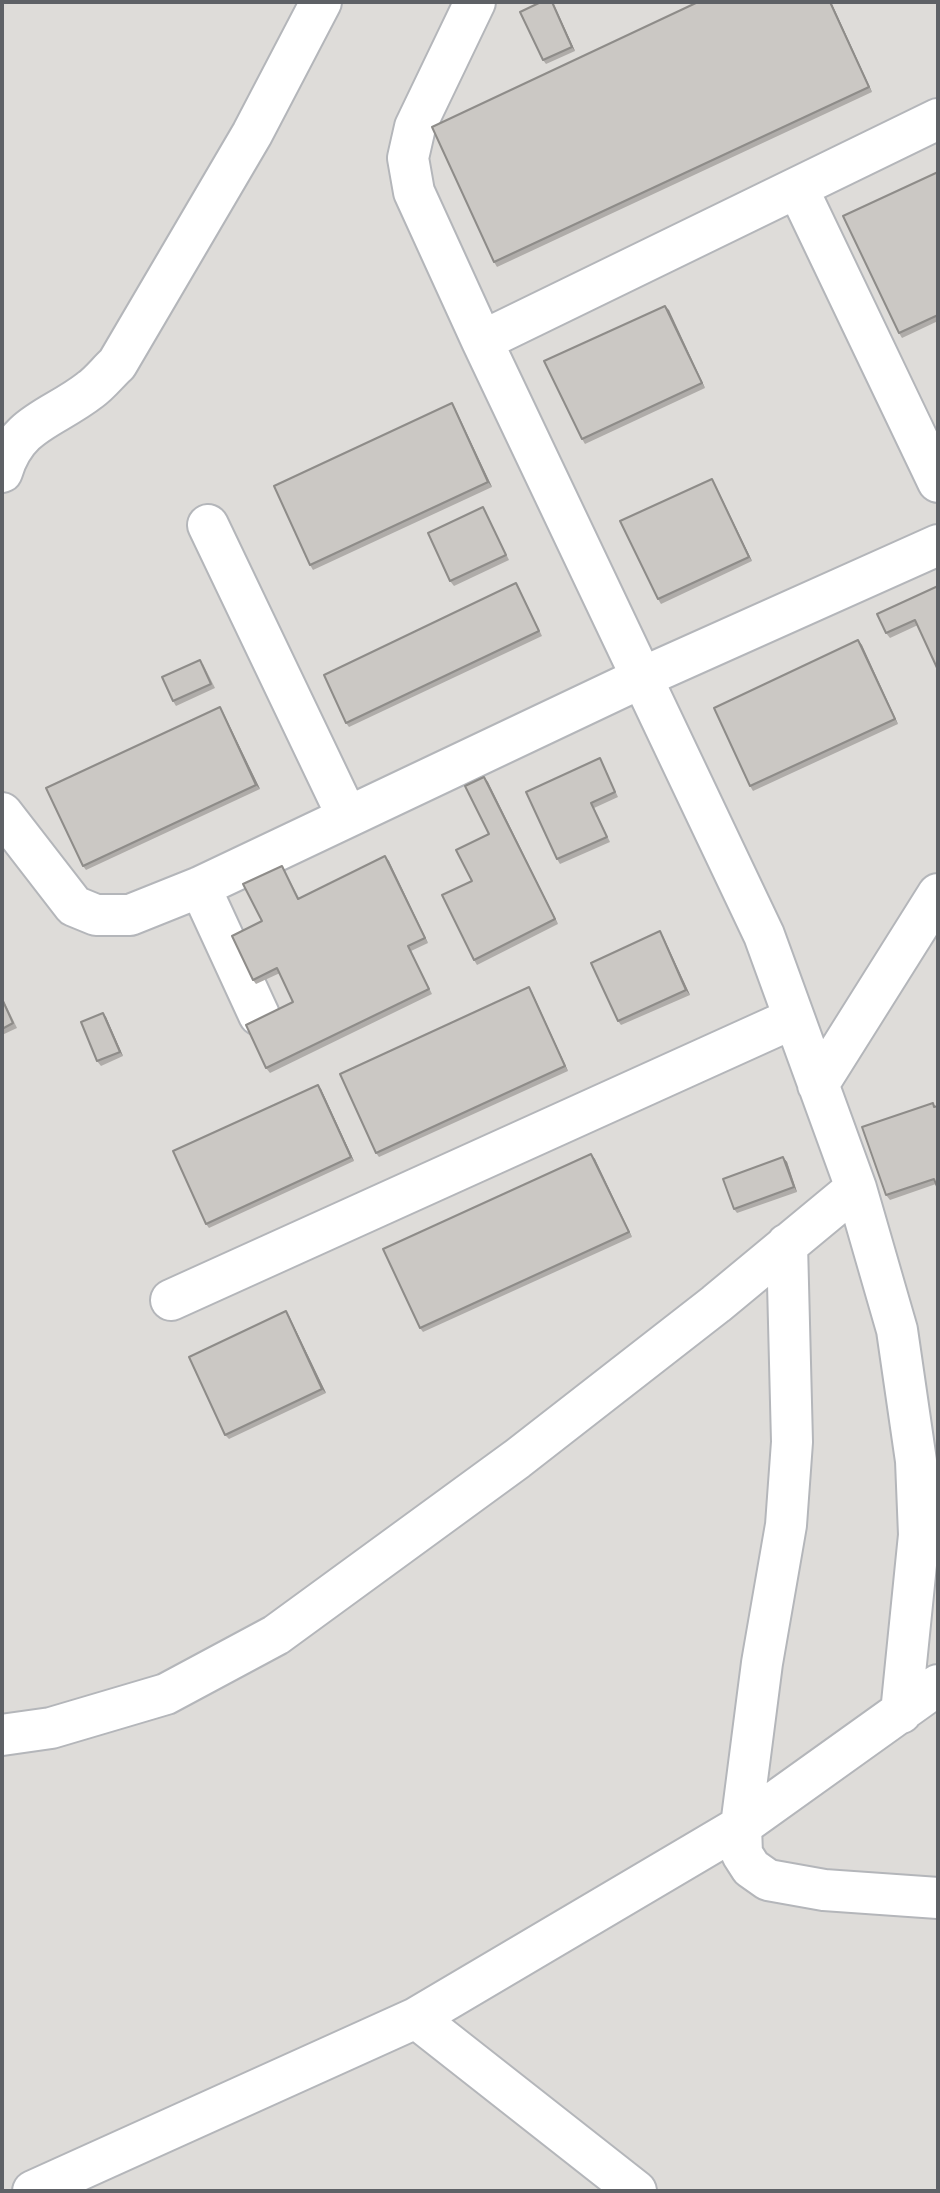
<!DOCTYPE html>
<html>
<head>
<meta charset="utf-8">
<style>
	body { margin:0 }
	#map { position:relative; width:940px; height:2193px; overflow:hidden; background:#efede7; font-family:Barlow,sans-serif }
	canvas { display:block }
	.frame { position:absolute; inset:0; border:4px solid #5e6166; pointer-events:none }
</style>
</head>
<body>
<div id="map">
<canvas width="940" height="2193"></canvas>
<div class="frame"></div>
</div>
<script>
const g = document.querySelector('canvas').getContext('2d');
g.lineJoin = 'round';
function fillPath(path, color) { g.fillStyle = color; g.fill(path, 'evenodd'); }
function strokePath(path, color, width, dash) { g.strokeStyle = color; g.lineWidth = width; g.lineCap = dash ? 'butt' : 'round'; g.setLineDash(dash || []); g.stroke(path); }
fillPath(new Path2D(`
	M2,2H938V2191H2Z`), '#dedcd9');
const minor = new Path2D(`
	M475,2L415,127L408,158L414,192L482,341L764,935L856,1188L897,1330L916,1461L919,1535L901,1713
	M798,189L938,482
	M482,341L938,119
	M2,472C17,422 53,419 90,390C100,383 108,372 117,364L252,134L321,2
	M208,525L347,816
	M2,813L74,906L96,915H130L200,887L641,678L938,545
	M200,887L259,1015
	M818,1085L938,894
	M787,1244L792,1442L786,1525L762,1663L741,1826L742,1854L751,1868L768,1880L824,1890L938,1898
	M171,1300L794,1018
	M2,1735L51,1728L166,1694L276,1635L517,1459L716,1304L856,1188
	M416,2018L636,2191
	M33,2191L416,2018L741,1826L938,1685`);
strokePath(minor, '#b4b6ba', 44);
strokePath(minor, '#fff', 40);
fillPath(new Path2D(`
	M541,2H553L575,51L546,64L543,60Z
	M831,2L872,92L497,267L494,262Z
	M938,172V321L902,338L899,333Z
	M665,306L705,388L585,444L582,439Z
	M452,403L492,487L313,570L310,565Z
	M712,479L752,561L661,604L658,599Z
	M483,507L509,560L454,586L450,581Z
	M938,586L918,625L890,638L886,633Z
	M519,588L542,636L349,727L346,723Z
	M858,640L898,724L753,791L750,786Z
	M203,664L215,688L176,706L173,701Z
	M220,707L260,789L86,870L83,866Z
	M600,758L618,797L594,808L610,842L560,864L557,859Z
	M484,777L558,924L477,965L474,960L472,881L489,834Z
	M385,856L428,943L411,951L432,994L270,1073L266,1068L293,1002L280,973L256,984L253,980L282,866L299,898Z
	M660,931L690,995L621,1025L618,1021Z
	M529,987L568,1071L379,1157L376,1153Z
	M2,997L17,1028L2,1035Z
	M103,1013L106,1017L123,1056L101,1066L97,1061Z
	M321,1089L354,1161L209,1228L206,1224Z
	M933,1103L936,1107L938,1106V1190L936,1184L890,1200L886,1195Z
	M591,1154L632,1237L423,1332L420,1328Z
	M783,1157L787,1162L797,1192L737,1213L734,1209Z
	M289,1316L326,1393L229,1439L225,1435Z`), '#afaca9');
fillPath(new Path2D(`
	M552,2L553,3L575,51L572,47Z
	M830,2H831L872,92L869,87Z
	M665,306L669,310L705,388L702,383Z
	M452,403L455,408L492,487L488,482Z
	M712,479L715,484L752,561L749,557Z
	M858,640L862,645L898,724L895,719Z
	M220,707L223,712L260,789L256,785Z
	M484,777L488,782L558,924L555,919Z
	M385,856L389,861L428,943L425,938Z
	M660,931L663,936L690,995L686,990Z
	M529,987L532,992L568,1071L565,1066Z
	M103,1013L106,1017L123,1056L120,1052Z
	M318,1085L321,1089L354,1161L351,1157Z
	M591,1154L595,1159L632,1237L629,1232Z
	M783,1157L787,1162L797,1192L794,1187Z
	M286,1311L289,1316L326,1393L322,1389Z`), '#8e8c89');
const building = new Path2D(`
	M541,2H552L572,47L543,60L520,12Z
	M698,2H830L869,87L494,262L432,127Z
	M938,172V315L899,333L843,216Z
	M665,306L702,383L582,439L544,361Z
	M452,403L488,482L310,565L274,486Z
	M712,479L749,557L658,599L620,521Z
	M483,507L506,555L450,581L428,533Z
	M516,583L539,631L346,723L324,675Z
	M938,586V670L915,620L886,633L877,614Z
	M858,640L895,719L750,786L714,708Z
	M200,660L211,684L173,701L162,677Z
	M220,707L256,785L83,866L46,788Z
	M600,758L615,792L591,803L607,837L557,859L526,792Z
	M484,777L555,919L474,960L442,895L472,881L456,850L489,834L465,786Z
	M385,856L425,938L408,946L429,989L266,1068L246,1025L293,1002L277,968L253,980L232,936L262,921L243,884L282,866L298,899Z
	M660,931L686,990L618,1021L591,963Z
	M529,987L565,1066L376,1153L340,1074Z
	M2,999L13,1023L2,1029Z
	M103,1013L120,1052L97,1061L81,1022Z
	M318,1085L351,1157L206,1224L173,1151Z
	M933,1103L934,1107L938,1106V1189L934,1179L886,1195L862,1127Z
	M591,1154L629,1232L420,1328L383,1249Z
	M783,1157L794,1187L734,1209L723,1179Z
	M286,1311L322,1389L225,1435L189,1357Z`);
fillPath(building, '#cbc8c4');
strokePath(building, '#8e8c89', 2);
</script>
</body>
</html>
